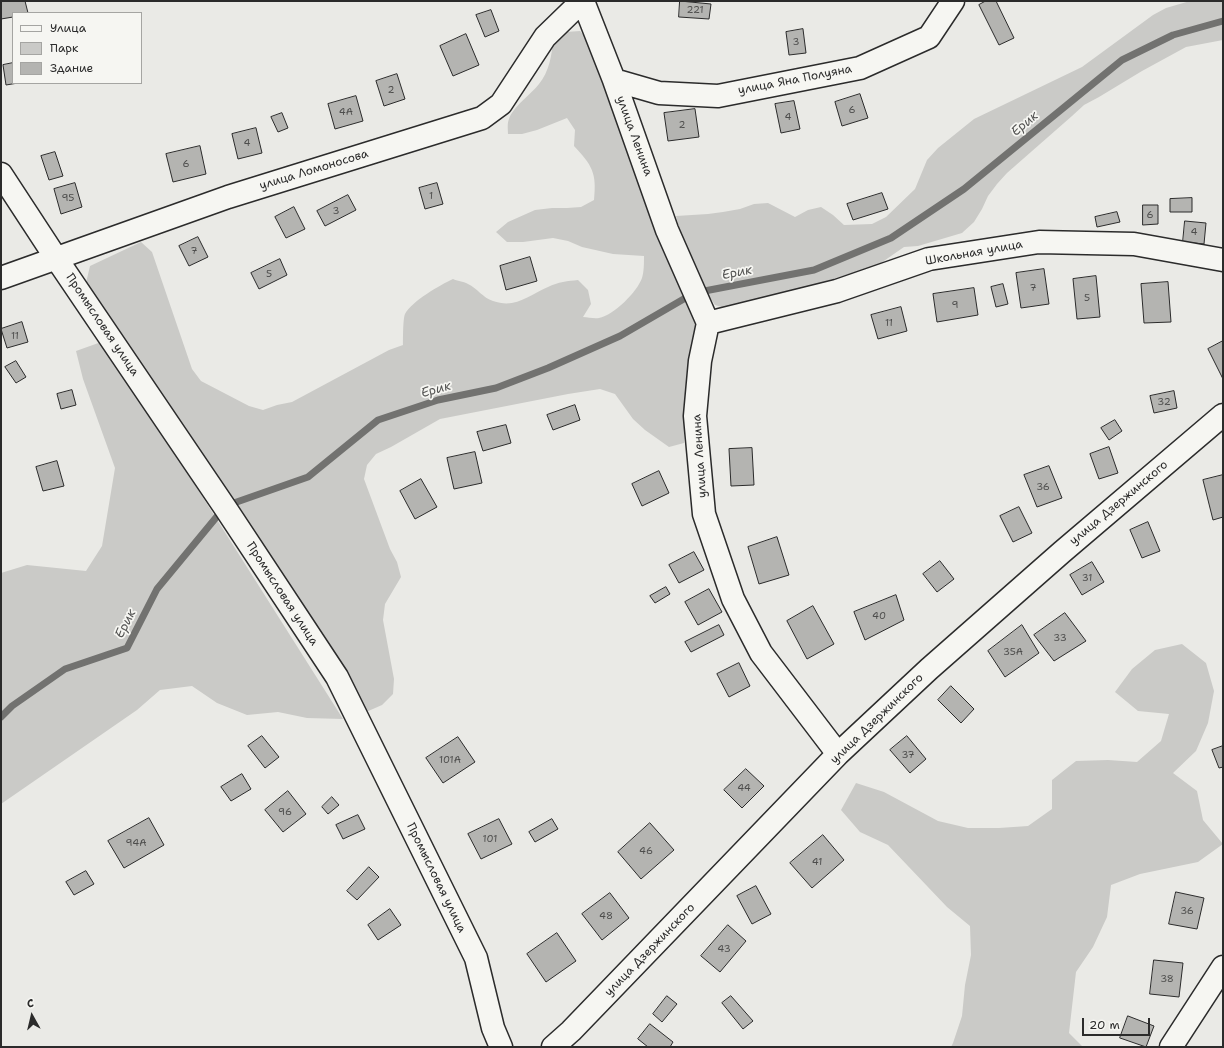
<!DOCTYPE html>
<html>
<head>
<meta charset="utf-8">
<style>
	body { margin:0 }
	#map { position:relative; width:1224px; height:1048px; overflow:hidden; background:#eaeae6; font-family:"Shantell Sans",sans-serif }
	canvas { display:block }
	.frame { position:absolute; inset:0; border:2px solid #2b2b2b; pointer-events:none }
	.legend { position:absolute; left:12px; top:12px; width:130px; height:72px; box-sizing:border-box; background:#f6f6f2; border:1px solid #a5a5a2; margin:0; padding:5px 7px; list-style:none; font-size:12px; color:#2b2b2b }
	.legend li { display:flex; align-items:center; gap:8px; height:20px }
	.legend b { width:20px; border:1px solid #a5a5a2 }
	.north { position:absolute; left:12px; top:996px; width:40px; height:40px; -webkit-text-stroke:3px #f6f6f2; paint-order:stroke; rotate:352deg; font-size:11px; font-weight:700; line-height:16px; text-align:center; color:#2b2b2b }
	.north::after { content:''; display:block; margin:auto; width:14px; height:18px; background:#2b2b2b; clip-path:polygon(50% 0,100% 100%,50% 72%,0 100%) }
	.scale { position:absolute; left:1082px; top:1018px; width:68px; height:18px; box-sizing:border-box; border:2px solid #2b2b2b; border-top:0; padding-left:5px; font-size:12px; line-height:14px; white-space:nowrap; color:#2b2b2b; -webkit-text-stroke:3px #f6f6f2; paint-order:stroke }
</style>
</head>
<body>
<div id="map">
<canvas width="1224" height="1048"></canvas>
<div class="frame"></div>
<ul class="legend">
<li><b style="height:5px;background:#f6f6f2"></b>Улица</li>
<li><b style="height:11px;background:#cacac7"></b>Парк</li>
<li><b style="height:11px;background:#b4b4b1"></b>Здание</li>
</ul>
<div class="north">С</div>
<div class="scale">20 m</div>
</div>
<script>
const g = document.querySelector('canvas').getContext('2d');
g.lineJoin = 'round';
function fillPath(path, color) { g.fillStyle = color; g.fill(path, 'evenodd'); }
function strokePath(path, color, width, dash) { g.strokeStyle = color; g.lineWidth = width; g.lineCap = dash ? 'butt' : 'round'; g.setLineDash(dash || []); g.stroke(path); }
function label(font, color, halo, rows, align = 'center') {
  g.font = font + ' "Shantell Sans",sans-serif'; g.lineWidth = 3.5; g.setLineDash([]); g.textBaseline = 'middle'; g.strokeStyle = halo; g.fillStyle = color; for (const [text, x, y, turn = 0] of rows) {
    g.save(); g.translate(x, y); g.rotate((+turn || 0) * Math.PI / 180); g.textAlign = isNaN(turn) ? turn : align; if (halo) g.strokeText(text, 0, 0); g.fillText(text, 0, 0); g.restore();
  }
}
fillPath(new Path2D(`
	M1190,1H1223V40L1186,47L1142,71L1099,97L1084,105L1072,116L1007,173L997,184L988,196L982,209L974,222L962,233L918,246L904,247L878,265L771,298L734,311L715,305L689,265L676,216L708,214L723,212L740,209L754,204L768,203L795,217L808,210L821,207L833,215L844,225L872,224L886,217L915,189L927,160L938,148L974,119L1082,67L1153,15L1166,8Z
	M580,31L590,42L637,165L655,231L702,318L686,391L684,443L669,447L645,430L633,419L615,394L600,389L568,394L440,419L391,447L376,454L367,465L364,479L390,549L397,562L401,577L385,604L383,620L394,679L393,694L382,705L366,712L312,623L86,283L90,266L141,242L152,252L192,369L201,381L249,406L263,410L277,405L292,402L389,350L403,345C403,339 403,318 405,314C412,301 440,285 453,279C457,281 463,281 468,284C477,288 483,298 493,301C516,309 529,295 548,287C558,282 568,281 578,280L588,290L591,304L583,317C588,317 594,319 599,318C614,315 637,292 642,278C644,272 644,263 644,256L613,254L582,247L568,241L553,238L523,242H507L496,232L508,222L535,210L552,208H567L581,207L594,200C597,173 592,165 574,146L575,130L567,118L537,130L522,134H508C508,130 507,123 509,119C512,108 532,93 539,84C549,72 552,55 553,40L566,32Z
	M104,341L343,719L307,718L278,712L247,715L217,703L192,686L160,690L137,710L1,804V573L27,565L86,571L102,546L115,468L83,379L76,351Z
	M1182,644L1206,663L1214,691L1208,723L1196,751L1173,773L1197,791L1203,820L1223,844L1198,862L1140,874L1111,885L1107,917L1093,947L1076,972L1069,1033L1083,1047H951L953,1043L962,1016L965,985L971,955L970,926L947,907L888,845L860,832L841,810L856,783L884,792L938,821L968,828H999L1028,826L1052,809V780L1076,761L1108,760L1137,762L1161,741L1169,714L1138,711L1115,692L1132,669L1155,650Z`), '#cacac7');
strokePath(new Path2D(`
	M231,504L308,477L378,420L438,400L496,388L548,368L620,336L694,293L814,270L891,238L964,189L1122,60L1173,35L1223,21
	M1,717L12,706L65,669L127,648L157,589L219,514`), '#727270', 7);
const building = new Path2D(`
	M1,1H25L28,13H13V17L1,19Z
	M680,1L711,4L709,19L679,17Z
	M986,1H996L1014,38L999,45L979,5Z
	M491,10L499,31L485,37L476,15Z
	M803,29L806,53L789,55L786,32Z
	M466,34L479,65L453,76L440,46Z
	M13,63V83H18L6,85L3,65Z
	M397,74L405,99L384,106L376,81Z
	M860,94L868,118L842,126L835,102Z
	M356,96L363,121L335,129L328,104Z
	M794,101L800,129L781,133L775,104Z
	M695,109L699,137L668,141L664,113Z
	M282,113L288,128L278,132L271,117Z
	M256,128L262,153L238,159L232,134Z
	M200,146L206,174L173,182L166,154Z
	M55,152L63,176L49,180L41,156Z
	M75,183L82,207L61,214L54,189Z
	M437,183L443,204L425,209L419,188Z
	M882,193L888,209L853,220L847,204Z
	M348,195L356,210L325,226L317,211Z
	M1192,198V212H1170V199Z
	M1143,205H1158V224L1143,225Z
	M294,207L305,229L286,238L275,217Z
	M1117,212L1120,222L1097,227L1095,217Z
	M1185,221L1206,223L1204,244L1183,242Z
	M198,237L208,257L189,266L179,246Z
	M530,257L537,281L506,290L500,266Z
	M280,259L287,275L259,289L251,273Z
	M1044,269L1049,304L1021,308L1016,273Z
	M1096,276L1100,317L1077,319L1073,279Z
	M1168,282L1171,322L1144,323L1141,284Z
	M1003,284L1008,304L996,307L991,287Z
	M974,288L978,315L937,322L933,294Z
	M901,307L907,331L878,339L871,315Z
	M22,322L28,342L7,348L1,329Z
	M1223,341V379L1208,349Z
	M16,361L26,377L16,383L5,367Z
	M72,390L76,405L61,409L57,394Z
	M1174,391L1177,408L1154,413L1150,396Z
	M575,405L580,420L553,430L547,415Z
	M1115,420L1122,431L1109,440L1101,428Z
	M506,425L511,443L483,451L477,432Z
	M1109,447L1118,473L1099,479L1090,454Z
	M752,448L754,485L731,486L729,449Z
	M475,452L482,483L454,489L447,458Z
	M57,461L64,486L43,491L36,467Z
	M1049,466L1062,498L1037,507L1024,475Z
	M659,471L669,493L642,506L632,484Z
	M1223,475V517L1213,520L1203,480Z
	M421,479L437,507L415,519L400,491Z
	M1019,507L1032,533L1013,542L1000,516Z
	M1148,522L1160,551L1142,558L1130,530Z
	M777,537L789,575L759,584L748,547Z
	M694,552L704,570L679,583L669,565Z
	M940,561L954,579L937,592L923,574Z
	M1092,562L1104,582L1082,595L1070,575Z
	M666,587L670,594L655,603L650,596Z
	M709,589L722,612L698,625L685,602Z
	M896,595L904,620L865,640L854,612Z
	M813,606L834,644L807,659L787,621Z
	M1065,613L1086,641L1054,661L1034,635Z
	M719,625L724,635L691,652L685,642Z
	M1022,625L1039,653L1005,677L988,651Z
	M739,663L750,686L729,697L717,674Z
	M951,686L974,709L961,723L938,700Z
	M262,736L279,757L265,768L248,746Z
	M907,736L926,759L910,773L890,750Z
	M458,737L475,762L443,783L426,758Z
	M1223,746V767L1219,768L1212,750Z
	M746,769L764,786L742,808L724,790Z
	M242,774L251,789L231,801L221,787Z
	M288,791L306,814L283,832L265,810Z
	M332,797L339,805L328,814L322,807Z
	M358,815L365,829L343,839L336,825Z
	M149,818L164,845L124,868L108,841Z
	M499,819L512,844L481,859L468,834Z
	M552,819L558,829L535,842L529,832Z
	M650,823L674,850L641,879L618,852Z
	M823,835L844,860L812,888L790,863Z
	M369,867L379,877L357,900L347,891Z
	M86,871L94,884L74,895L66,882Z
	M756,886L771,914L752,924L737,896Z
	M1176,892L1204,898L1197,929L1169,924Z
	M610,893L629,918L602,940L582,914Z
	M390,909L401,925L378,940L368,925Z
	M728,925L746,941L720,972L701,956Z
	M557,933L576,961L546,982L527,954Z
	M1154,960L1183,963L1179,997L1150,994Z
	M667,996L677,1004L662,1022L653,1014Z
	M731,996L753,1021L743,1029L722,1003Z
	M1128,1016L1154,1026L1146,1047L1120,1038Z
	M650,1024L673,1042L670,1047H648L638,1039Z`);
fillPath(building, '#b4b4b1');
strokePath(building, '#2b2b2b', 1);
const street = new Path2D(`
	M583,1L614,80L667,230L708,323L700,361L695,416L704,514L733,599L761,653L838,754
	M614,80L659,93L718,96L860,68L929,37L953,1
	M1,174L56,258L226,509L337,677L476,958L493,1028L501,1047
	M1,278L228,197L482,118L501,104L545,37L582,1
	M708,323L837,291L929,259L1039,242L1134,244L1223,260
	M553,1047L571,1031L838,754L929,669L1062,552L1223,415
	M1171,1047L1223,967`);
strokePath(street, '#2b2b2b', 25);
strokePath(street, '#f6f6f2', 22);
label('10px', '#4d4d4c', null, [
	["221",695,10],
	["3",796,42],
	["2",391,90],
	["6",852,110],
	["4А",346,112],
	["4",788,117],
	["2",682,125],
	["4",247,143],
	["6",186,164],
	["1",431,196],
	["95",68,198],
	["3",336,211],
	["6",1150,215],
	["4",1194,232],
	["7",194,251],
	["5",269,274],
	["7",1033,288],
	["5",1087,298],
	["9",955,305],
	["11",889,323],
	["11",15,336],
	["32",1164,402],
	["36",1043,487],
	["31",1087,578],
	["40",879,616],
	["33",1060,638],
	["35А",1013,652],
	["37",908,755],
	["101А",450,760],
	["44",744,788],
	["96",285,812],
	["101",490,839],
	["94А",136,843],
	["46",646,851],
	["41",817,862],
	["36",1187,911],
	["48",606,916],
	["43",724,949],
	["38",1167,979]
]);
label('12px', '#2b2b2b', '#f6f6f2', [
	["улица Яна Полуяна",795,80,-11],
	["улица Ленина",634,136,70],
	["улица Ломоносова",314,170,-17],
	["Школьная улица",974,253,-10],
	["Промысловая улица",102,325,56],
	["улица Ленина",700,456,-94],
	["улица Дзержинского",1119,503,-40],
	["Промысловая улица",282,594,57],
	["улица Дзержинского",877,719,-44],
	["Промысловая улица",436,878,64],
	["улица Дзержинского",650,950,-46]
]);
label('italic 13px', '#545453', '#f6f6f2', [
	["Ерик",1025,124,-40],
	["Ерик",737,273,-11],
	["Ерик",436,390,-15],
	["Ерик",126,624,-63]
]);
</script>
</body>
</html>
